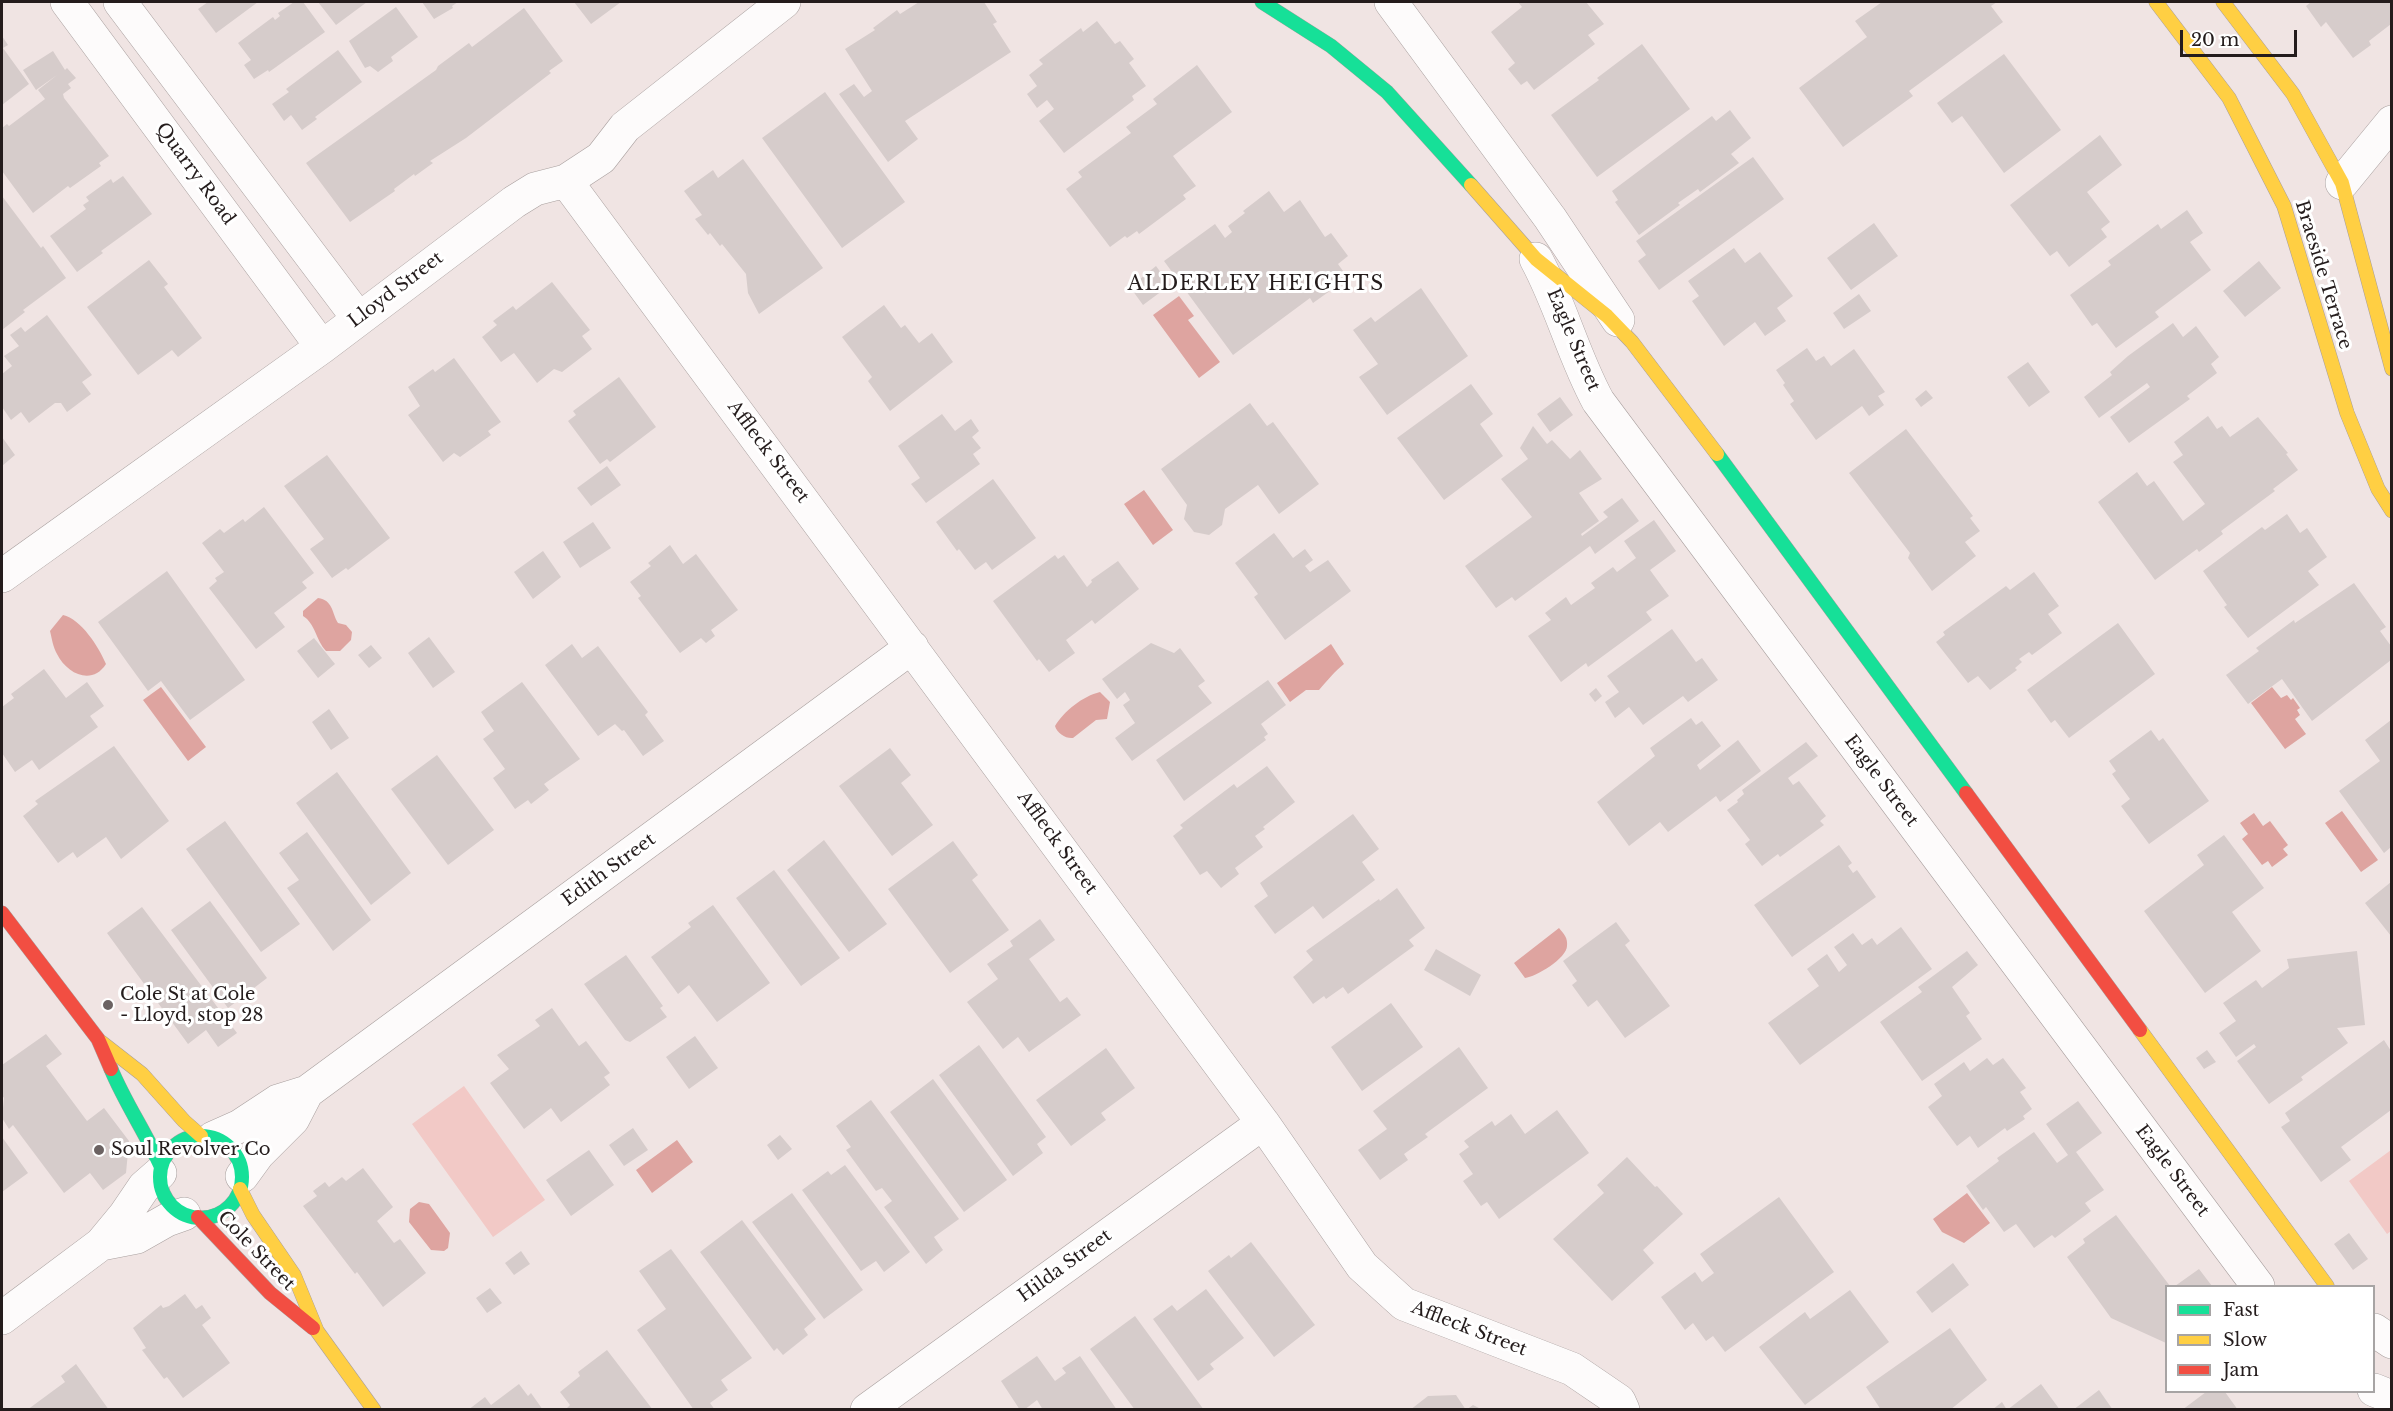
<!DOCTYPE html>
<html>
<head>
<meta charset="utf-8">
<style>
	body { margin:0 }
	#map { position:relative; width:2393px; height:1411px; overflow:hidden; background:#f0e4e3; font-family:"Libre Baskerville",serif }
	canvas { display:block }
	.frame { position:absolute; inset:0; border:3px solid #241c1c; pointer-events:none }
	.legend { position:absolute; left:2165px; top:1285px; width:210px; height:108px; box-sizing:border-box; background:#fff; border:2px solid #a7a4a4; margin:0; padding:8px 10px; list-style:none; font-size:18px; color:#241c1c }
	.legend li { display:flex; align-items:center; gap:12px; height:30px }
	.legend b { width:30px; border:2px solid #a7a4a4 }
	.scale { position:absolute; left:2180px; top:30px; width:117px; height:27px; box-sizing:border-box; border:3px solid #241c1c; border-top:0; padding-left:8px; font-size:18px; line-height:21px; white-space:nowrap; color:#241c1c; -webkit-text-stroke:4px #fff; paint-order:stroke }
</style>
</head>
<body>
<div id="map">
<canvas width="2393" height="1411"></canvas>
<div class="frame"></div>
<ul class="legend">
<li><b style="height:8px;background:#16e098"></b>Fast</li>
<li><b style="height:8px;background:#ffcf43"></b>Slow</li>
<li><b style="height:8px;background:#f24e42"></b>Jam</li>
</ul>
<div class="scale">20 m</div>
</div>
<script>
const g = document.querySelector('canvas').getContext('2d');
g.lineJoin = 'round';
function fillPath(path, color) { g.fillStyle = color; g.fill(path, 'evenodd'); }
function strokePath(path, color, width, dash) { g.strokeStyle = color; g.lineWidth = width; g.lineCap = dash ? 'butt' : 'round'; g.setLineDash(dash || []); g.stroke(path); }
function label(font, color, halo, rows, align = 'center') {
  g.font = font + ' "Libre Baskerville",serif'; g.lineWidth = 6; g.setLineDash([]); g.textBaseline = 'middle'; g.strokeStyle = halo; g.fillStyle = color; for (const [text, x, y, turn = 0] of rows) {
    g.save(); g.translate(x, y); g.rotate((+turn || 0) * Math.PI / 180); g.textAlign = isNaN(turn) ? turn : align; if (halo) g.strokeText(text, 0, 0); g.fillText(text, 0, 0); g.restore();
  }
}
fillPath(new Path2D(`
	M464,1086L545,1200L493,1237L412,1124Z
	M2391,1150V1231L2387,1234L2349,1181Z`), '#f2c9c6');
fillPath(new Path2D(`
	M1179,296L1194,316L1188,320L1220,362L1199,378L1153,315Z
	M1144,490L1173,530L1153,545L1124,504Z
	M318,598C333,600 332,613 338,623L346,625L352,632L351,640L340,651H326C316,640 315,623 303,616V611Z
	M63,615C81,619 99,647 106,664C92,686 67,674 57,654C53,647 52,639 50,631Z
	M1331,644L1344,664C1334,672 1328,680 1319,690H1306L1290,702L1277,683Z
	M161,687L206,747L188,761L143,700Z
	M2272,687L2281,698L2287,695L2291,700L2293,698L2300,708L2297,710L2300,715L2295,719L2306,734L2285,749L2251,703Z
	M1100,692L1110,702L1107,719L1096,720L1073,738C1066,739 1057,733 1055,726C1064,711 1083,696 1100,692Z
	M2342,811L2378,860L2361,872L2325,823Z
	M2254,813L2263,826L2270,821L2288,845L2283,849L2288,855L2272,867L2268,861L2262,865L2242,839L2248,834L2240,823Z
	M1559,928C1564,934 1568,938 1567,946C1567,958 1536,977 1525,978L1514,963Z
	M677,1140L693,1162L652,1193L636,1170Z
	M1967,1193L1990,1223L1964,1243L1942,1232L1933,1219Z
	M419,1202L429,1204L450,1233L448,1248L444,1251L431,1250L409,1222L410,1209Z`), '#dea4a0');
fillPath(new Path2D(`
	M208,2H258L216,33L198,9Z
	M294,2H303L325,32L269,72L268,70L254,79L244,65L251,60L238,43L273,17L275,20L280,16L278,13Z
	M318,2H367L336,25Z
	M422,2H458L452,6L453,8L434,19Z
	M574,2H621L591,24Z
	M919,2H984L997,22L993,24L1011,52L905,121L918,139L888,162L839,94L854,84L864,97L872,91L845,49L875,30L873,28L897,10L900,14Z
	M1518,2H1586L1604,24L1588,35L1595,44L1534,90L1527,81L1521,85L1508,69L1515,63L1491,32L1522,7Z
	M1882,2H1997L1991,6L2003,22L1909,91L1913,96L1843,147L1799,88L1867,37L1855,21Z
	M2311,2H2391V24L2369,41L2371,45L2353,58L2326,22L2321,27L2306,6Z
	M396,7L418,37L391,57L393,61L378,72L370,66L365,68L349,41Z
	M524,8L563,61L549,71L551,73L466,138L430,161L433,163L415,176L414,174L394,189L395,191L350,222L306,163L436,70L438,66L469,43L472,47Z
	M1097,21L1115,44L1120,41L1134,59L1129,63L1146,86L1132,96L1134,100L1064,153L1039,121L1054,109L1047,100L1037,108L1027,94L1037,86L1029,75L1043,64L1039,60L1081,28L1083,32Z
	M2,36L8,45L3,48L29,84L2,105Z
	M1642,44L1690,109L1597,177L1551,115L1599,80L1597,78Z
	M338,50L362,82L315,117L317,119L302,130L291,115L284,121L272,104L289,92L286,89Z
	M53,51L65,70L67,68L76,78L68,84L71,88L63,94L64,98L109,156L99,163L101,166L70,188L68,186L33,213L2,171V128L7,124L9,126L45,99L38,90L57,75L36,90L23,70Z
	M2004,54L2061,130L2004,173L1962,116L1952,123L1937,103Z
	M1197,65L1232,112L1173,156L1196,186L1183,195L1186,199L1139,234L1137,231L1127,238L1125,236L1110,247L1066,189L1082,177L1078,172L1131,133L1126,127L1157,104L1153,99Z
	M825,92L905,202L842,248L762,138Z
	M1730,110L1751,138L1731,154L1739,163L1700,192L1698,189L1678,203L1680,205L1639,235L1615,202L1618,200L1612,191L1712,116L1716,121Z
	M2100,135L2122,165L2087,192L2110,222L2101,229L2107,237L2069,267L2057,251L2050,256L2010,205Z
	M1753,157L1784,199L1659,290L1638,261L1646,255L1636,241Z
	M743,159L823,268L759,314L748,293L746,274L722,244L720,246L710,233L708,235L695,219L702,215L684,191L713,170L718,178Z
	M123,176L152,214L101,251L103,253L77,272L50,236L86,209L83,205L89,201L86,197L111,179L113,183Z
	M1269,191L1284,212L1300,200L1325,237L1331,233L1348,256L1338,264L1348,278L1313,303L1310,298L1233,355L1164,261L1215,224L1225,238L1232,232L1228,226L1245,213L1243,211Z
	M2,196L41,248L43,246L66,278L23,310L25,312L2,330Z
	M2187,210L2203,233L2190,242L2211,270L2155,312L2159,317L2116,348L2097,323L2092,326L2070,295L2111,265L2108,261L2158,224L2161,229Z
	M1874,223L1898,256L1851,290L1827,258Z
	M1734,248L1745,263L1760,252L1793,296L1777,308L1786,321L1765,336L1755,322L1724,346L1692,301L1699,296L1688,281Z
	M149,260L168,284L164,287L202,338L178,357L172,350L138,375L87,307Z
	M2259,261L2281,288L2245,317L2223,291Z
	M1156,266L1170,285L1143,305L1130,287Z
	M552,282L590,330L582,336L592,349L562,372L554,369L537,383L514,353L501,362L482,337L497,325L493,321L513,306L516,310Z
	M1421,288L1468,356L1387,415L1359,377L1378,364L1353,330L1371,317L1375,322Z
	M1859,294L1871,311L1844,329L1833,313Z
	M884,305L901,328L905,325L919,343L932,333L953,362L890,411L868,381L872,377L842,337Z
	M47,315L92,375L82,382L91,394L67,412L61,403H55L29,423L21,412L11,420L2,407V374L12,366L4,356L19,346L10,335L21,327L25,332Z
	M2173,323L2183,337L2196,326L2219,357L2211,364L2217,373L2187,396L2190,399L2129,443L2110,417L2150,387L2147,383L2099,418L2084,397L2112,375L2110,372L2128,356Z
	M1807,348L1816,361L1824,356L1831,366L1854,349L1885,392L1878,396L1884,405L1869,416L1862,406L1816,440L1790,404L1794,401L1783,385L1785,383L1776,370Z
	M454,358L501,422L488,431L491,435L460,457L454,453L443,462L408,415L420,406L408,387L433,369L435,372Z
	M2028,362L2050,392L2029,407L2007,377Z
	M619,377L656,427L610,462L607,459L600,464L568,421L576,415L573,411Z
	M1471,384L1493,414L1480,424L1503,456L1444,500L1397,438Z
	M1926,390L1933,398L1921,407L1915,399Z
	M1560,397L1573,415L1550,432L1537,414Z
	M1250,403L1267,426L1273,422L1319,484L1279,514L1258,485L1225,509L1222,525L1209,535L1194,532L1184,519L1187,505L1161,469Z
	M942,414L955,431L971,419L979,431L972,437L981,448L973,454L980,464L926,503L911,484L920,478L898,446Z
	M2208,416L2217,429L2222,426L2230,437L2258,417L2288,453L2286,454L2298,470L2273,489L2275,491L2221,531L2223,534L2199,552L2197,549L2155,580L2098,502L2137,472L2147,486L2154,481L2183,521L2205,504L2173,462L2183,455L2174,442Z
	M1533,426L1547,444L1552,440L1570,459L1580,450L1602,479L1579,493L1599,521L1581,534L1582,536L1608,517L1603,512L1622,498L1639,521L1595,554L1590,546L1515,601L1512,597L1496,608L1465,566L1532,517L1501,479L1528,459L1520,448Z
	M1906,429L1973,516L1970,518L1980,531L1965,542L1976,556L1932,591L1908,558L1910,553L1849,473Z
	M2,437L15,455L2,466Z
	M327,455L390,538L348,570L346,568L332,578L310,549L324,539L284,486Z
	M607,466L621,485L591,506L577,488Z
	M993,479L1036,538L992,570L986,562L975,570L959,549L957,551L936,522Z
	M264,507L314,573L302,582L307,588L274,613L285,627L256,649L209,588L217,581L215,578L224,572L202,543L220,529L224,533L243,519L245,522Z
	M2287,514L2300,533L2307,528L2327,557L2308,571L2319,585L2248,638L2224,607L2227,605L2203,571L2262,527L2265,530Z
	M1654,520L1676,551L1650,570L1669,596L1646,612L1652,620L1588,667L1586,663L1561,682L1528,636L1551,620L1545,613L1566,597L1571,605L1595,588L1591,583L1613,567L1617,572L1636,558L1624,541Z
	M593,522L611,548L580,568L563,542Z
	M1274,533L1293,558L1305,549L1313,560L1305,566L1310,572L1328,560L1351,591L1285,640L1254,597L1258,594L1235,563Z
	M670,545L683,564L696,554L738,610L711,630L715,636L706,643L701,638L680,653L638,598L641,596L630,582L651,566L648,563Z
	M543,551L561,577L533,599L514,572Z
	M1055,555L1058,559L1064,555L1087,587L1092,582L1091,580L1118,561L1139,589L1095,624L1092,620L1066,640L1075,653L1049,672L1039,659L1037,661L993,601Z
	M167,571L245,680L190,720L161,681L148,691L98,622Z
	M2034,572L2059,606L2048,614L2062,633L2032,655L2029,652L2019,659L2022,662L2015,668L2017,670L1990,690L1978,676L1968,683L1936,642L1945,635L1943,632L2006,586L2010,590Z
	M2354,583L2386,627L2380,631L2391,646V660L2312,721L2282,679L2248,704L2226,675L2259,651L2256,648L2294,620L2295,623Z
	M2118,623L2155,674L2069,738L2055,720L2051,723L2027,690Z
	M1672,629L1696,662L1702,658L1718,680L1688,702L1683,696L1643,725L1629,707L1615,718L1605,702L1619,692L1607,676Z
	M429,637L455,672L433,688L408,653Z
	M314,638L335,664L318,678L297,651Z
	M1151,643L1174,653L1180,648L1205,681L1198,686L1212,703L1132,761L1115,738L1135,723L1123,705L1130,700L1125,692L1117,699L1102,679Z
	M572,644L582,658L598,646L648,712L645,715L664,741L643,756L624,730L622,731L615,724L598,736L545,665Z
	M371,645L382,658L369,668L358,655Z
	M44,669L66,698L87,682L104,706L90,716L98,727L39,770L32,760L15,772L2,753V707L14,698L11,694Z
	M1268,680L1286,705L1261,724L1268,734L1264,737L1266,740L1184,801L1156,760Z
	M522,682L580,759L544,784L549,790L531,804L528,800L515,809L493,778L505,769L483,739L494,731L481,712Z
	M1596,688L1602,696L1595,702L1589,694Z
	M329,709L349,738L331,750L312,722Z
	M1691,718L1696,725L1702,721L1721,746L1697,765L1700,770L1738,740L1761,771L1720,802L1716,796L1668,832L1660,822L1629,846L1597,802L1655,756L1650,748Z
	M2391,720V847L2384,853L2339,791L2380,761L2365,740Z
	M2151,730L2159,741L2163,738L2209,801L2149,844L2121,806L2130,799L2112,774L2116,771L2109,761Z
	M1806,742L1818,756L1788,778L1793,785L1799,781L1826,816L1820,821L1824,825L1780,857L1778,854L1762,866L1745,844L1750,840L1727,810L1738,802L1737,800L1744,794L1742,790Z
	M114,746L169,821L121,859L106,837L77,858L73,852L58,863L23,816L38,804L35,801Z
	M890,748L911,775L901,783L933,825L892,856L839,786Z
	M437,755L494,830L448,865L391,789Z
	M1267,766L1295,802L1263,827L1265,829L1255,836L1263,847L1235,868L1239,874L1221,888L1207,871L1200,875L1173,836L1183,828L1180,825L1234,784L1237,788Z
	M337,772L411,873L371,905L296,803Z
	M1353,814L1379,849L1362,862L1375,880L1323,919L1313,906L1275,934L1254,906L1268,896L1260,883Z
	M225,821L300,924L261,952L186,849Z
	M307,832L371,920L333,951L287,888L299,880L279,853Z
	M2224,835L2264,888L2232,912L2261,951L2205,993L2144,911L2204,865L2197,855Z
	M824,840L887,924L849,952L787,870Z
	M953,841L978,875L972,880L1009,930L950,973L888,889Z
	M1839,845L1852,863L1848,866L1853,873L1857,870L1876,897L1792,957L1754,905Z
	M774,870L840,958L801,986L736,898Z
	M2391,882V936L2365,903Z
	M1397,888L1425,928L1409,940L1414,946L1348,994L1343,987L1326,999L1324,996L1313,1004L1293,977L1313,960L1306,951L1379,899L1380,901Z
	M210,901L267,978L228,1008L171,930Z
	M713,905L770,983L717,1022L689,985L678,994L651,957L691,927L688,923Z
	M142,907L237,1033L218,1047L206,1030L188,1044L107,933Z
	M1040,919L1055,940L1029,959L1060,1002L1067,997L1081,1015L1029,1052L1018,1037L1003,1049L967,1002L998,979L987,964L1013,946L1010,941Z
	M1616,922L1630,941L1625,945L1670,1006L1625,1038L1597,1000L1588,1007L1572,985L1577,981L1563,961Z
	M1901,927L1932,969L1800,1065L1768,1023L1819,986L1807,969L1827,954L1839,972L1847,965L1834,947L1853,933L1862,945L1872,938L1877,945Z
	M1436,949L1481,975L1470,996L1424,970Z
	M1967,951L1978,965L1952,987L1970,1013L1966,1016L1982,1039L1922,1081L1880,1022L1922,992L1918,987Z
	M2357,951L2365,1025L2337,1028L2348,1043L2301,1077L2303,1080L2269,1104L2237,1061L2256,1047L2254,1044L2236,1057L2219,1033L2236,1021L2223,1003L2256,980L2262,988L2289,968L2287,959Z
	M626,955L663,1006L660,1008L667,1017L630,1042L625,1040L584,984Z
	M1391,1003L1423,1047L1362,1091L1331,1047Z
	M552,1008L579,1046L586,1041L610,1073L604,1077L610,1085L561,1122L551,1108L524,1129L490,1083L509,1069L497,1055L540,1026L535,1020Z
	M46,1034L62,1054L46,1066L87,1121L104,1108L129,1141L126,1173L103,1190L90,1173L64,1193L13,1125L9,1129L2,1118L4,1098L2,1095V1065Z
	M695,1036L718,1068L689,1089L666,1057Z
	M2384,1040L2391,1051V1110L2341,1147L2351,1160L2321,1182L2281,1127L2290,1121L2285,1113Z
	M979,1045L1046,1137L1037,1144L1043,1153L1013,1176L939,1075Z
	M1459,1047L1488,1088L1425,1134L1428,1137L1404,1154L1408,1160L1380,1180L1358,1150L1387,1129L1373,1111Z
	M1106,1048L1135,1088L1101,1113L1106,1120L1071,1146L1036,1100Z
	M2207,1050L2216,1062L2204,1069L2196,1058Z
	M1987,1058L1993,1065L2003,1058L2026,1088L2020,1092L2032,1109L2023,1116L2025,1119L2007,1131L2005,1128L1978,1148L1970,1136L1957,1146L1928,1107L1942,1096L1934,1084L1964,1062L1970,1071Z
	M933,1079L1007,1180L964,1212L890,1112Z
	M871,1100L959,1219L934,1237L943,1250L926,1264L884,1207L892,1201L882,1188L876,1191L846,1150L851,1147L836,1126Z
	M2078,1101L2102,1133L2076,1152L2104,1190L2085,1203L2091,1211L2055,1238L2052,1235L2034,1248L2016,1224L2004,1232L1986,1207L1983,1210L1966,1186L1999,1161L1997,1158L2034,1132L2057,1163L2068,1155L2046,1124Z
	M1557,1110L1589,1153L1499,1219L1487,1202L1481,1206L1463,1181L1473,1174L1459,1154L1469,1147L1464,1141L1492,1121L1495,1126L1511,1114L1525,1134Z
	M633,1128L648,1150L624,1166L609,1145Z
	M780,1135L792,1149L778,1160L767,1145Z
	M2,1137L28,1173L2,1192Z
	M589,1150L614,1185L571,1216L546,1180Z
	M1627,1157L1655,1187L1657,1186L1683,1214L1643,1250L1654,1263L1612,1301L1553,1239L1604,1193L1597,1185Z
	M845,1165L910,1252L884,1272L876,1261L861,1271L802,1190L828,1171L831,1175Z
	M363,1168L393,1207L377,1221L394,1243L400,1239L426,1273L383,1307L357,1272L355,1274L303,1206L317,1196L313,1191L325,1182L329,1187L342,1177L346,1181Z
	M792,1193L863,1290L824,1319L752,1222Z
	M1779,1197L1834,1272L1725,1352L1713,1336L1706,1341L1693,1323L1685,1330L1661,1297L1695,1272L1702,1282L1714,1273L1700,1254Z
	M2116,1215L2170,1286L2166,1287V1343L2111,1318L2067,1257L2085,1243L2083,1239Z
	M742,1220L816,1319L804,1329L808,1335L783,1355L777,1348L774,1351L700,1252Z
	M2349,1233L2368,1259L2353,1270L2334,1244Z
	M1251,1242L1315,1325L1274,1357L1208,1271L1229,1255L1231,1258Z
	M671,1249L752,1358L721,1380L728,1390L710,1403L715,1410H694L637,1330L666,1309L639,1271Z
	M521,1251L530,1264L514,1275L505,1263Z
	M1953,1263L1969,1285L1932,1313L1916,1292Z
	M2199,1269L2212,1286H2175Z
	M490,1288L502,1303L487,1313L476,1298Z
	M1206,1289L1244,1338L1210,1364L1214,1369L1198,1381L1153,1319L1172,1305L1177,1311Z
	M1850,1290L1889,1342L1805,1405L1759,1347L1805,1312L1810,1319Z
	M185,1294L196,1309L202,1305L211,1318L202,1325L230,1363L183,1398L167,1377L164,1379L142,1350L146,1348L133,1328L161,1305L163,1308L169,1306Z
	M1135,1316L1204,1410H1135L1090,1349Z
	M1950,1328L1987,1380L1950,1410H1881L1866,1387Z
	M607,1350L653,1410H565L570,1405L560,1392L580,1376L578,1372Z
	M1037,1356L1055,1381L1066,1373L1062,1368L1080,1356L1117,1410H1043L1037,1400L1024,1410H1020L1001,1381Z
	M76,1364L109,1410H27L65,1382L61,1376Z
	M519,1384L528,1396L531,1393L543,1410H468L485,1397L491,1405Z
	M2041,1384L2060,1410H2007Z
	M2099,1390L2113,1410H2073Z
	M2206,1392H2225L2238,1410H2182Z
	M1456,1395L1466,1410H1410L1428,1396Z
	M2002,1402L2007,1410H1992Z
	M1473,1405L1483,1410H1466Z`), '#d6cccb');
const street = new Path2D(`
	M67,2L322,347
	M120,2L358,318
	M1391,2L1550,218L1618,320
	M566,181L1263,1123L1362,1266L1404,1304L1572,1369L1619,1401L1623,1410
	M2342,183L2392,122
	M1536,259C1561,305 1573,355 1598,401L2258,1286
	M2,576L322,347L514,202L535,189L566,181L601,158L625,127L784,2
	M213,1138L240,1126L278,1101L307,1092L912,647
	M242,1176L258,1154L293,1119L307,1092
	M101,1244L137,1237L167,1220L184,1214
	M2,1318L101,1244L125,1215L144,1187L160,1173
	M2374,1330L2392,1342
	M2374,1390L2392,1397
	M867,1410L1263,1123`);
const fast = new Path2D(`
	M1262,2L1331,46L1387,92L1471,185
	M1717,454L1966,793
	M111,1069C125,1103 146,1133 161,1167
	M160 1177a41 41 0 1 1 82 0a41 41 0 1 1-82 0Z`);
const slow = new Path2D(`
	M2156,2L2229,98L2284,206L2347,413L2378,489L2392,511
	M2223,2L2293,94L2342,183L2392,369
	M1471,185L1536,259L1607,316L1632,342L1717,454
	M2140,1030L2327,1286
	M101,1042L142,1074L184,1121L201,1136
	M240,1189L253,1215L294,1275L317,1331L374,1410`);
const jam = new Path2D(`
	M1966,793L2140,1030
	M2,913L98,1039L111,1069
	M198,1217L270,1293L313,1328`);
strokePath(street, '#a89f9e', 34);
strokePath(fast, '#a89f9e', 15);
strokePath(slow, '#a89f9e', 15);
strokePath(jam, '#a89f9e', 15);
strokePath(street, '#fdfbfb', 33);
strokePath(fast, '#16e098', 14);
strokePath(slow, '#ffcf43', 14);
strokePath(jam, '#f24e42', 14);
for (const [x, y, r, color] of [
	[108,1005,6,"#6b6262"],
	[99,1150,6,"#6b6262"]
]) { const dot = new Path2D(); dot.arc(x, y, r, 0, 2 * Math.PI); g.fillStyle = color; g.fill(dot); strokePath(dot, '#fff', 2); }
label('18px', '#241c1c', '#fff', [
	["Quarry Road",195,174,54],
	["Braeside Terrace",2323,275,73],
	["Lloyd Street",396,290,-37],
	["Eagle Street",1573,340,67],
	["Affleck Street",768,452,53],
	["Eagle Street",1881,781,53],
	["Affleck Street",1057,843,54],
	["Edith Street",609,870,-36],
	["Eagle Street",2172,1171,53],
	["Cole Street",256,1251,46],
	["Hilda Street",1065,1266,-36],
	["Affleck Street",1469,1329,21]
]);
label('18px', '#241c1c', '#fff', [
	["Cole St at Cole",120,995],
	["- Lloyd, stop 28",120,1016],
	["Soul Revolver Co",111,1150]
], 'left');
g.letterSpacing = '1.5px';
label('20px', '#241c1c', '#fff', [
	["ALDERLEY HEIGHTS",1256,284]
]);
g.letterSpacing = '0px';
</script>
</body>
</html>
